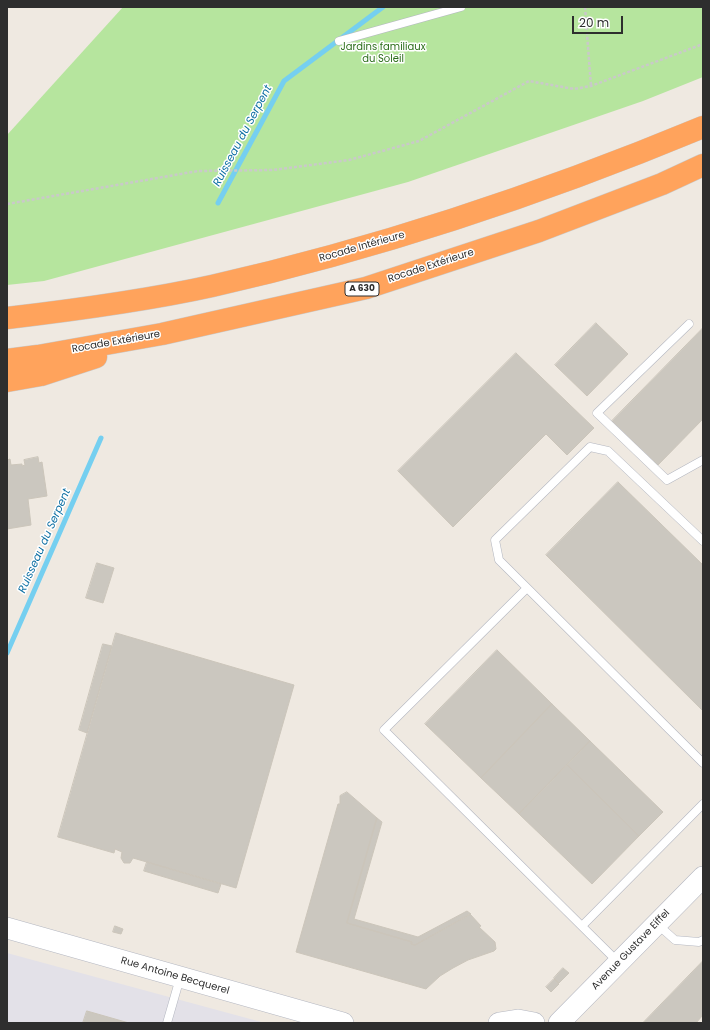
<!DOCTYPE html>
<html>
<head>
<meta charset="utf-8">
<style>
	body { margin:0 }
	#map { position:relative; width:710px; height:1030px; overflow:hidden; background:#efe9e1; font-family:Poppins,sans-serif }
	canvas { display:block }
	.frame { position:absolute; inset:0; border:8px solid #2e2e2e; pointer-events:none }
	.scale { position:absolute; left:572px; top:16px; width:51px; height:18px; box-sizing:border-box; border:2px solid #2e2e2e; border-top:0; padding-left:5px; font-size:12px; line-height:14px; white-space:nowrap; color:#2e2e2e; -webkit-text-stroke:3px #fff; paint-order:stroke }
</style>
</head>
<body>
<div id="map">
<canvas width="710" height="1030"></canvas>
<div class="frame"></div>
<div class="scale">20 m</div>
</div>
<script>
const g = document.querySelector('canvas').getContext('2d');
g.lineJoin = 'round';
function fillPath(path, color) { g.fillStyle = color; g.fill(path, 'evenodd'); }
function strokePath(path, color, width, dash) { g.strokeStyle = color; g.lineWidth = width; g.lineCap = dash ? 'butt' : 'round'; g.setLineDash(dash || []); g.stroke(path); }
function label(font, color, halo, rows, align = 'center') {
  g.font = font + ' Poppins,sans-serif'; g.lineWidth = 3; g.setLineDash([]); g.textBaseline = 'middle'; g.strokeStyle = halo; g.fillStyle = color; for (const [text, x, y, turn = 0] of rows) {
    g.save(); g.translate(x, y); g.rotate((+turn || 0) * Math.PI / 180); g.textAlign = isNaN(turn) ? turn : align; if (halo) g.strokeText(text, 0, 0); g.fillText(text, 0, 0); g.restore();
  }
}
fillPath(new Path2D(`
	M7,953L265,1023H7Z`), '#e3e1e8');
fillPath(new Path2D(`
	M123,7H703V77L643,101L408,182L44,281L7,285V135Z`), '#b6e59e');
strokePath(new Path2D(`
	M218,203L284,81L383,7
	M7,653L101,438`), '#75cff0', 5);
const building = new Path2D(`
	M596,323L628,354L587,396L555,365Z
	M703,328V419L658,465L612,421Z
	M516,353L594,428L567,455L546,434L453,527L398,471Z
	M38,457L39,463L42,462L47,496L28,499L31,525L7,529V460L10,459L11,465L22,464V466L25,465L24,460Z
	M618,482L703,565V711L546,555Z
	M97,563L114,568L103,603L86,598Z
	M116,633L294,685L236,888L133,858L130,863H124L121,858L122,852L115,849L114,853L58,837Z
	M103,644L112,646L87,733L79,730Z
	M497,650L552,704L481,778L425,724Z
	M552,704L590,741L519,814L481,778Z
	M590,741L663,812L639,836L567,765Z
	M567,765L639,836L592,884L519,814Z
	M347,792L377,818L347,923L412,942L411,944L415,945L470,914L481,926L479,927L495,942L496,949L494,951L468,960L453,968L440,976L426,989L296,952L338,804H340V796Z
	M377,818L382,822L354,919L418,937L467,911L471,914L415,945L411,944L412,942L347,923Z
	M147,862L221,884L218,893L144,871Z
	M115,926L123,929L121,934L113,932Z
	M703,961V1015L696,1023H643Z
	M563,968L569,973L559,983L554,978Z
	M554,979L559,984L551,992L546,987Z
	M87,1011L129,1023H83Z`);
fillPath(building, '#cbc7bf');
strokePath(building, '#cbc5ba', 1);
const service = new Path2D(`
	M339,41L461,7
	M689,324L597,413L667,480L703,460
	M703,541L608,451L590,447L495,540L499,560L703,763
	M527,588L384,730L618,962
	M657,924L675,940L699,942L703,940
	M582,926L703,804
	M167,1023L180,978`);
const tertiary = new Path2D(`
	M7,928L343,1023
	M499,1023L518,1020L534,1023
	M559,1023L703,877`);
const motorway = new Path2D(`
	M7,318C75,310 144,301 212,286C380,248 544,193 703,127
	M7,360L38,356L162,334L366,288L539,231L662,184L703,165
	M7,381L41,375L96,357`);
strokePath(service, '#b4b7c1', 9);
strokePath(tertiary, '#b4b7c1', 22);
strokePath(motorway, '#c9c9c9', 23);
strokePath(new Path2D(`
	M585,7L591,86
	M7,204L198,171L273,170L349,160L419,141L529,81L574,89L591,86L703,44`), '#c9c9c9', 2.5, [3, 2]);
strokePath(service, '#fff', 8);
strokePath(tertiary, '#fff', 21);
strokePath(motorway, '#ffa35c', 22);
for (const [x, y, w] of [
	[362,289,34]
]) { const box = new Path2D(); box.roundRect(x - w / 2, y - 7, w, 14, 3); g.fillStyle = '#fff'; g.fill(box); strokePath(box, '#2e2e2e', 1); }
label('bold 9px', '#2e2e2e', null, [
	["A 630",362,289]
]);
label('10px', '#2c6e1b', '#fff', [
	["Jardins familiaux",383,47],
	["du Soleil",383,59]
]);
label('10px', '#2e2e2e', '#fff', [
	["Rocade Intérieure",362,247,-16],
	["Rocade Extérieure",431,266,-18],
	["Rocade Extérieure",116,342,-10],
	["Avenue Gustave Eiffel",631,950,-46],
	["Rue Antoine Becquerel",175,976,16]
]);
label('italic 11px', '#0d6fa3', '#fff', [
	["Ruisseau du Serpent",243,136,-62],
	["Ruisseau du Serpent",45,541,-66]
]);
</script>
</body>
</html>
